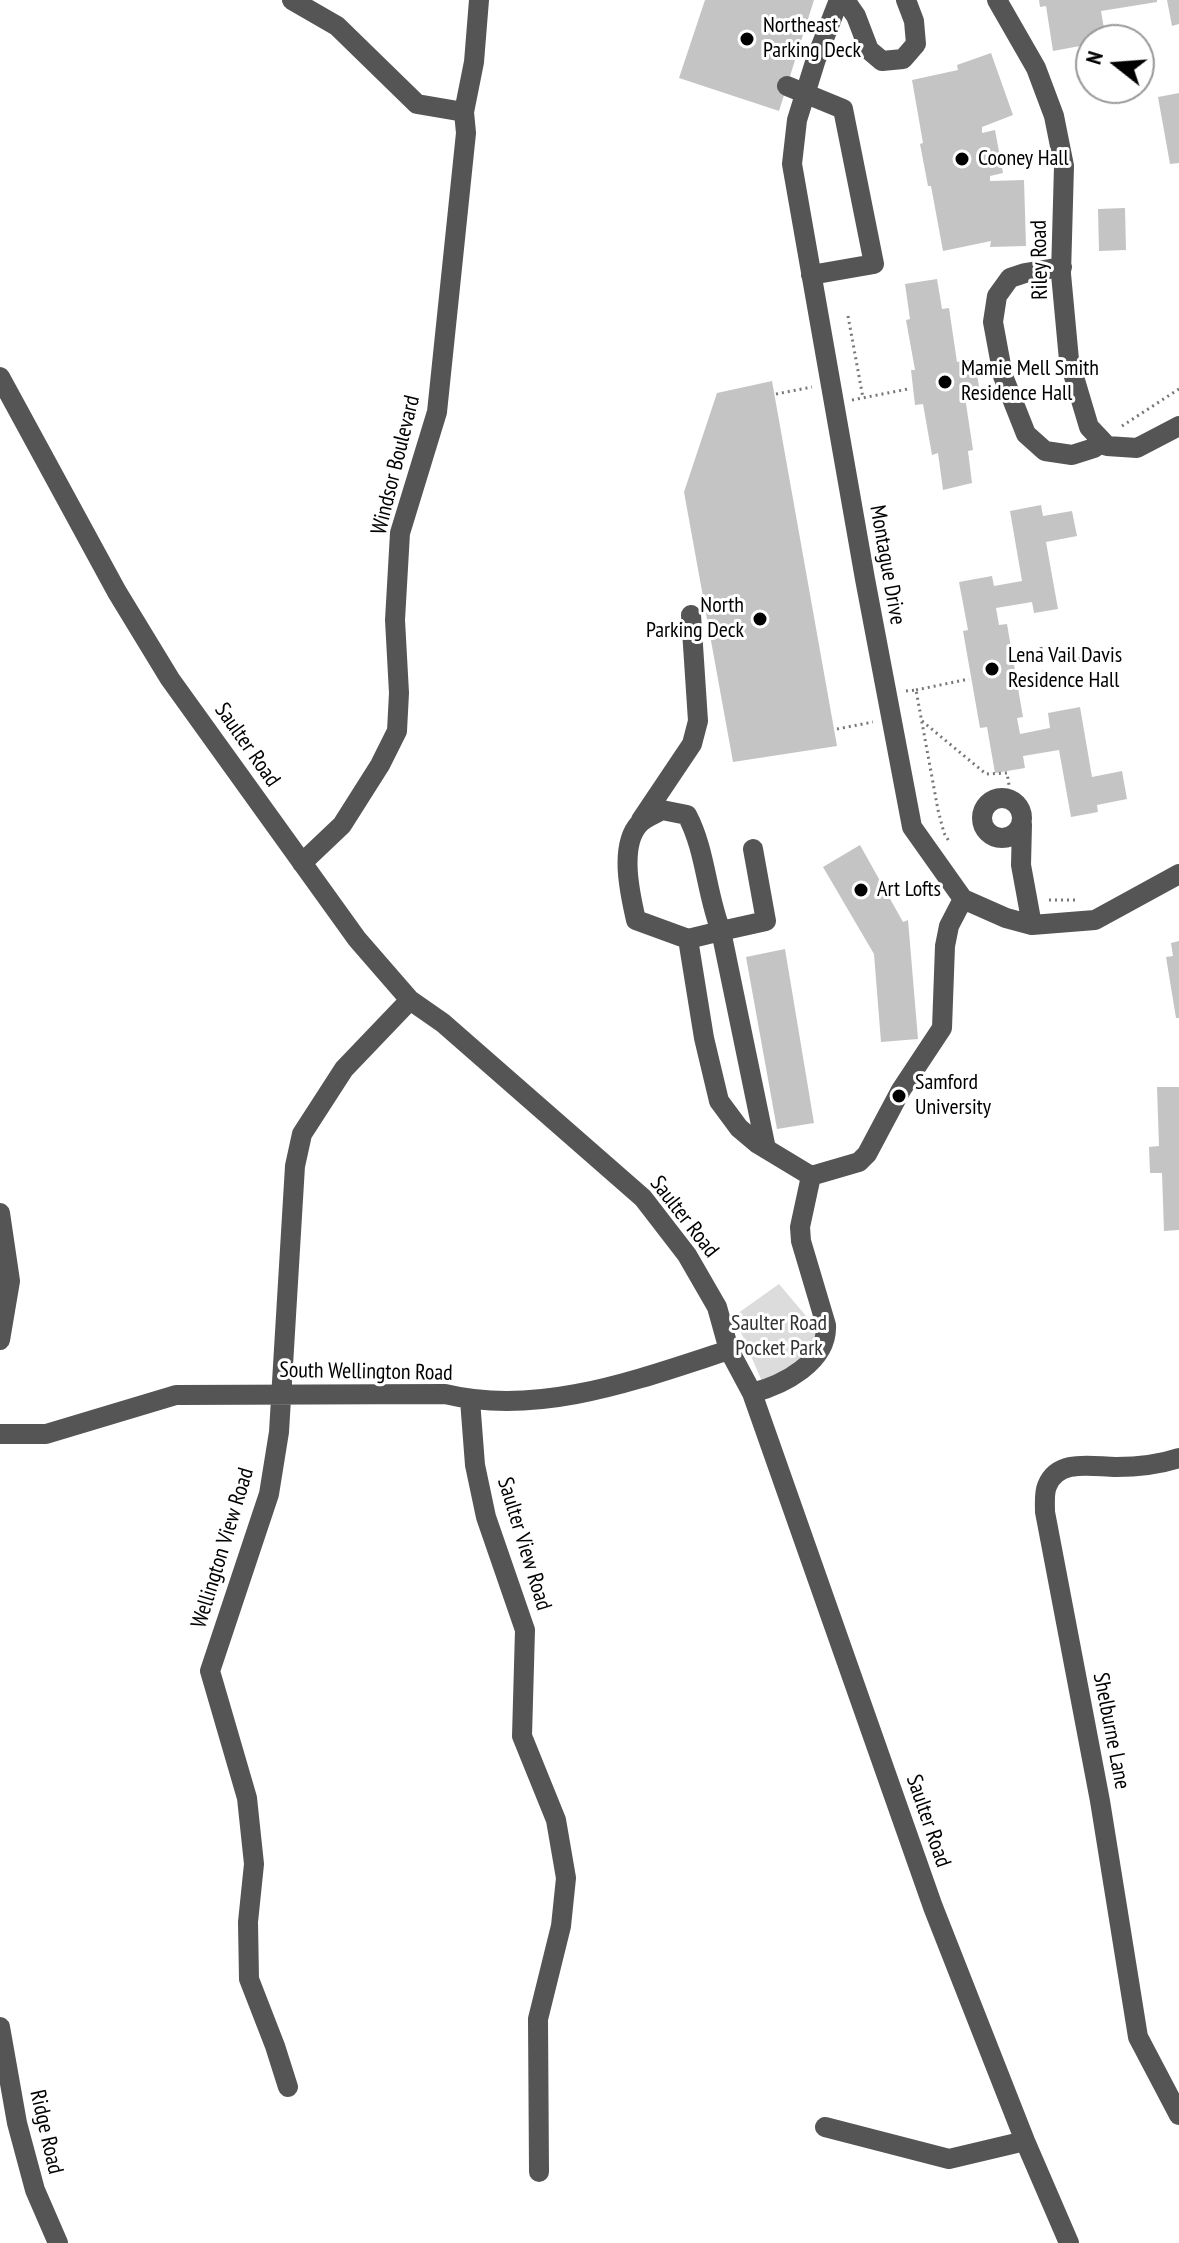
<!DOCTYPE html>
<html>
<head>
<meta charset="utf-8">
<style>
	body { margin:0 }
	#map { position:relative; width:1179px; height:2243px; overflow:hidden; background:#fff; font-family:"PT Sans Narrow",sans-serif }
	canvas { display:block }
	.north { position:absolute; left:1075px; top:24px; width:80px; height:80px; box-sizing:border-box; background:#fff; border:2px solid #999; border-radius:50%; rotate:287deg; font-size:22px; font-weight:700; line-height:32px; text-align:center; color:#000 }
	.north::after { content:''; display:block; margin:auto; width:28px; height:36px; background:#000; clip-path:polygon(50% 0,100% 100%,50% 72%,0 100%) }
</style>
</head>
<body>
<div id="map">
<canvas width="1179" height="2243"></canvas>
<div class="north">N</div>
</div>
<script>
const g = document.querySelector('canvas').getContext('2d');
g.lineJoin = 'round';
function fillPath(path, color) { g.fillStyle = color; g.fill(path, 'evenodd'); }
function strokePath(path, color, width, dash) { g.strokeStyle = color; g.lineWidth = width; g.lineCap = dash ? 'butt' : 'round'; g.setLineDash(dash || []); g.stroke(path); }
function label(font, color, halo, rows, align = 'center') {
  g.font = font + ' "PT Sans Narrow",sans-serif'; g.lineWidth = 6; g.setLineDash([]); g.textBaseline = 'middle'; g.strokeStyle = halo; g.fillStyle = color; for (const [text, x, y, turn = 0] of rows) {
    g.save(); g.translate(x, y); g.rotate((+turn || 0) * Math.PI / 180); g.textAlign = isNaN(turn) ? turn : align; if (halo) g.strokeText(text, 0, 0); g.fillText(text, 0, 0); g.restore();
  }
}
fillPath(new Path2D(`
	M779,1284L817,1329L811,1351L763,1384L734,1316Z`), '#dcdcdc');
fillPath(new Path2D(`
	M705,0H814L779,111L679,78Z
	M1039,0H1157V2L1101,11L1106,40H1091V44L1053,51L1046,6L1040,7Z
	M1167,0H1179V24L1172,26Z
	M991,53L1013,115L982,127V133L995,130L1003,173L990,176V181L1024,180L1026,246L990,247L991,241L943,251L931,186H928L920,144L923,143L912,80L958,70L957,65Z
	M1179,93V163L1170,164L1158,97Z
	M1125,208L1126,250L1099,251L1098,209Z
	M937,279L942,309L949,308L957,362L975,359L980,394L965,397L973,450L968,451L972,483L943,490L938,453L932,455L923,404L915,405L911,370H915L906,320L910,319L905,284Z
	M772,381L837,746L733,762L684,492L717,393Z
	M1041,505L1043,516L1072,511L1077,536L1046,542L1058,609L1034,613L1032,602L996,608L999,625L1007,624L1023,717L1017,718L1020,734L1050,728L1048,713L1080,707L1092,777L1122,771L1127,799L1097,805L1098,812L1071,817L1059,750L1023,756L1025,768L995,773L987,727L980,728L963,631L968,630L959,582L992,576L994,586L1022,581L1010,511Z
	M860,845L903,922L908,920L918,1039L881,1042L874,954L823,867Z
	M1179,941V1018H1176L1166,957L1173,956L1171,943Z
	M785,949L814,1123L777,1129L746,957Z
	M1157,1087H1179V1230L1164,1231L1162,1173H1150L1149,1147L1159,1146Z`), '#c4c4c4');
strokePath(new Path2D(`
	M848,316L863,398
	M776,394L812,387
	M852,400L908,389
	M1122,426L1179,389
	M1041,647L1042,658
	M1073,660L1091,656
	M1044,670L1047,685
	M916,690L969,679
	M906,691L916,690L938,810L944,833L950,843
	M922,721L986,774L1007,773L1009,785
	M837,729L873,722
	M1049,900H1077`), '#777', 3, [2, 4]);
strokePath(new Path2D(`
	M292,0L337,26L417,104L464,112
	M839,0L816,59L797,120L792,164L865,579L912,827L963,899L1006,918L1032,925L1095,920L1179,874
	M845,0L856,16L869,50L882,61L903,59L916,44L914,21L906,0
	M997,0L1036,68L1054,116L1064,166L1061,274L1069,360L1089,427L1107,446L1137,448L1179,426
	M787,86L843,109L874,264L811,275
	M1062,267L1025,273L1010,278L997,296L993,322L1003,376L1026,434L1045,451L1072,455L1094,448L1103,442
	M0,377L117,592L170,679L357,939L410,1000L443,1023L643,1198L687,1255L717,1307L729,1350L752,1393L933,1907L1025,2141L1069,2243
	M982 818a20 20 0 1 1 40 0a20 20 0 1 1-40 0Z
	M641,820L692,744L698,721L691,615
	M1022,824L1021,865L1032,925
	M753,849L766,921L721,931L766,1149
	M302,863L342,825L380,765L397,731L399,693L395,620L400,533L437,412L466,133L464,112L474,62L479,0
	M688,939L721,931C706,893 706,851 687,815L662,810C655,814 644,818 639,824C619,846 630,894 636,920L688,939L704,1038L719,1101L739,1128L758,1144L811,1176
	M811,1176L859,1162L867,1154L901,1090L942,1028L945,946L949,926L963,899
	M0,1213L10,1281L0,1340
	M752,1393C783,1385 828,1362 826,1325L801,1241L800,1227L811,1176
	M470,1400L475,1465L486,1517L525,1630L522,1736L556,1820L566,1878L561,1926L538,2019L539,2172
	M0,1434H46L176,1395L445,1394C540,1417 639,1379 729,1350
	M1179,1458C1158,1465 1138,1467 1116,1467C1093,1467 1058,1458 1047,1486C1044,1493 1045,1504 1045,1512L1100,1801L1138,2037L1179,2115
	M0,2027L17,2123L35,2190L58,2243
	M288,2087L275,2046L249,1979L248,1922L254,1864L247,1798L210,1671L269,1494L279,1432L295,1166L302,1134L344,1069L410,1000
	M825,2127L949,2159L1025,2141`), '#555', 20);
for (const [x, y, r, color] of [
	[747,39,8,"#000"],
	[962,159,8,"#000"],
	[945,382,8,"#000"],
	[760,619,8,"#000"],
	[992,669,8,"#000"],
	[861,890,8,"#000"],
	[899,1096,8,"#000"]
]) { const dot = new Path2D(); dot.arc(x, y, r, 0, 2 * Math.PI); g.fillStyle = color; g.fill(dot); strokePath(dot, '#fff', 3); }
label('22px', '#000', '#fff', [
	["Northeast",763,26],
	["Parking Deck",763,51],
	["Cooney Hall",978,159],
	["Mamie Mell Smith",961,369],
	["Residence Hall",961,394],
	["North",744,606,"right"],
	["Parking Deck",744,631,"right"],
	["Lena Vail Davis",1008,656],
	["Residence Hall",1008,681],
	["Art Lofts",877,890],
	["Samford",915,1083],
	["University",915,1108]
], 'left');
label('22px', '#000', '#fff', [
	["Riley Road",1040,260,-91],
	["Windsor Boulevard",396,465,-76],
	["Montague Drive",887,565,80],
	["Saulter Road",247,745,55],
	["Saulter Road",684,1217,52],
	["South Wellington Road",366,1372,1],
	["Saulter View Road",524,1544,73],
	["Wellington View Road",223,1548,-73],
	["Shelburne Lane",1111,1731,79],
	["Saulter Road",928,1821,71],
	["Ridge Road",46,2132,77]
]);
label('22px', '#333', '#fff', [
	["Saulter Road",779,1324],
	["Pocket Park",779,1349]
]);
</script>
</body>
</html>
